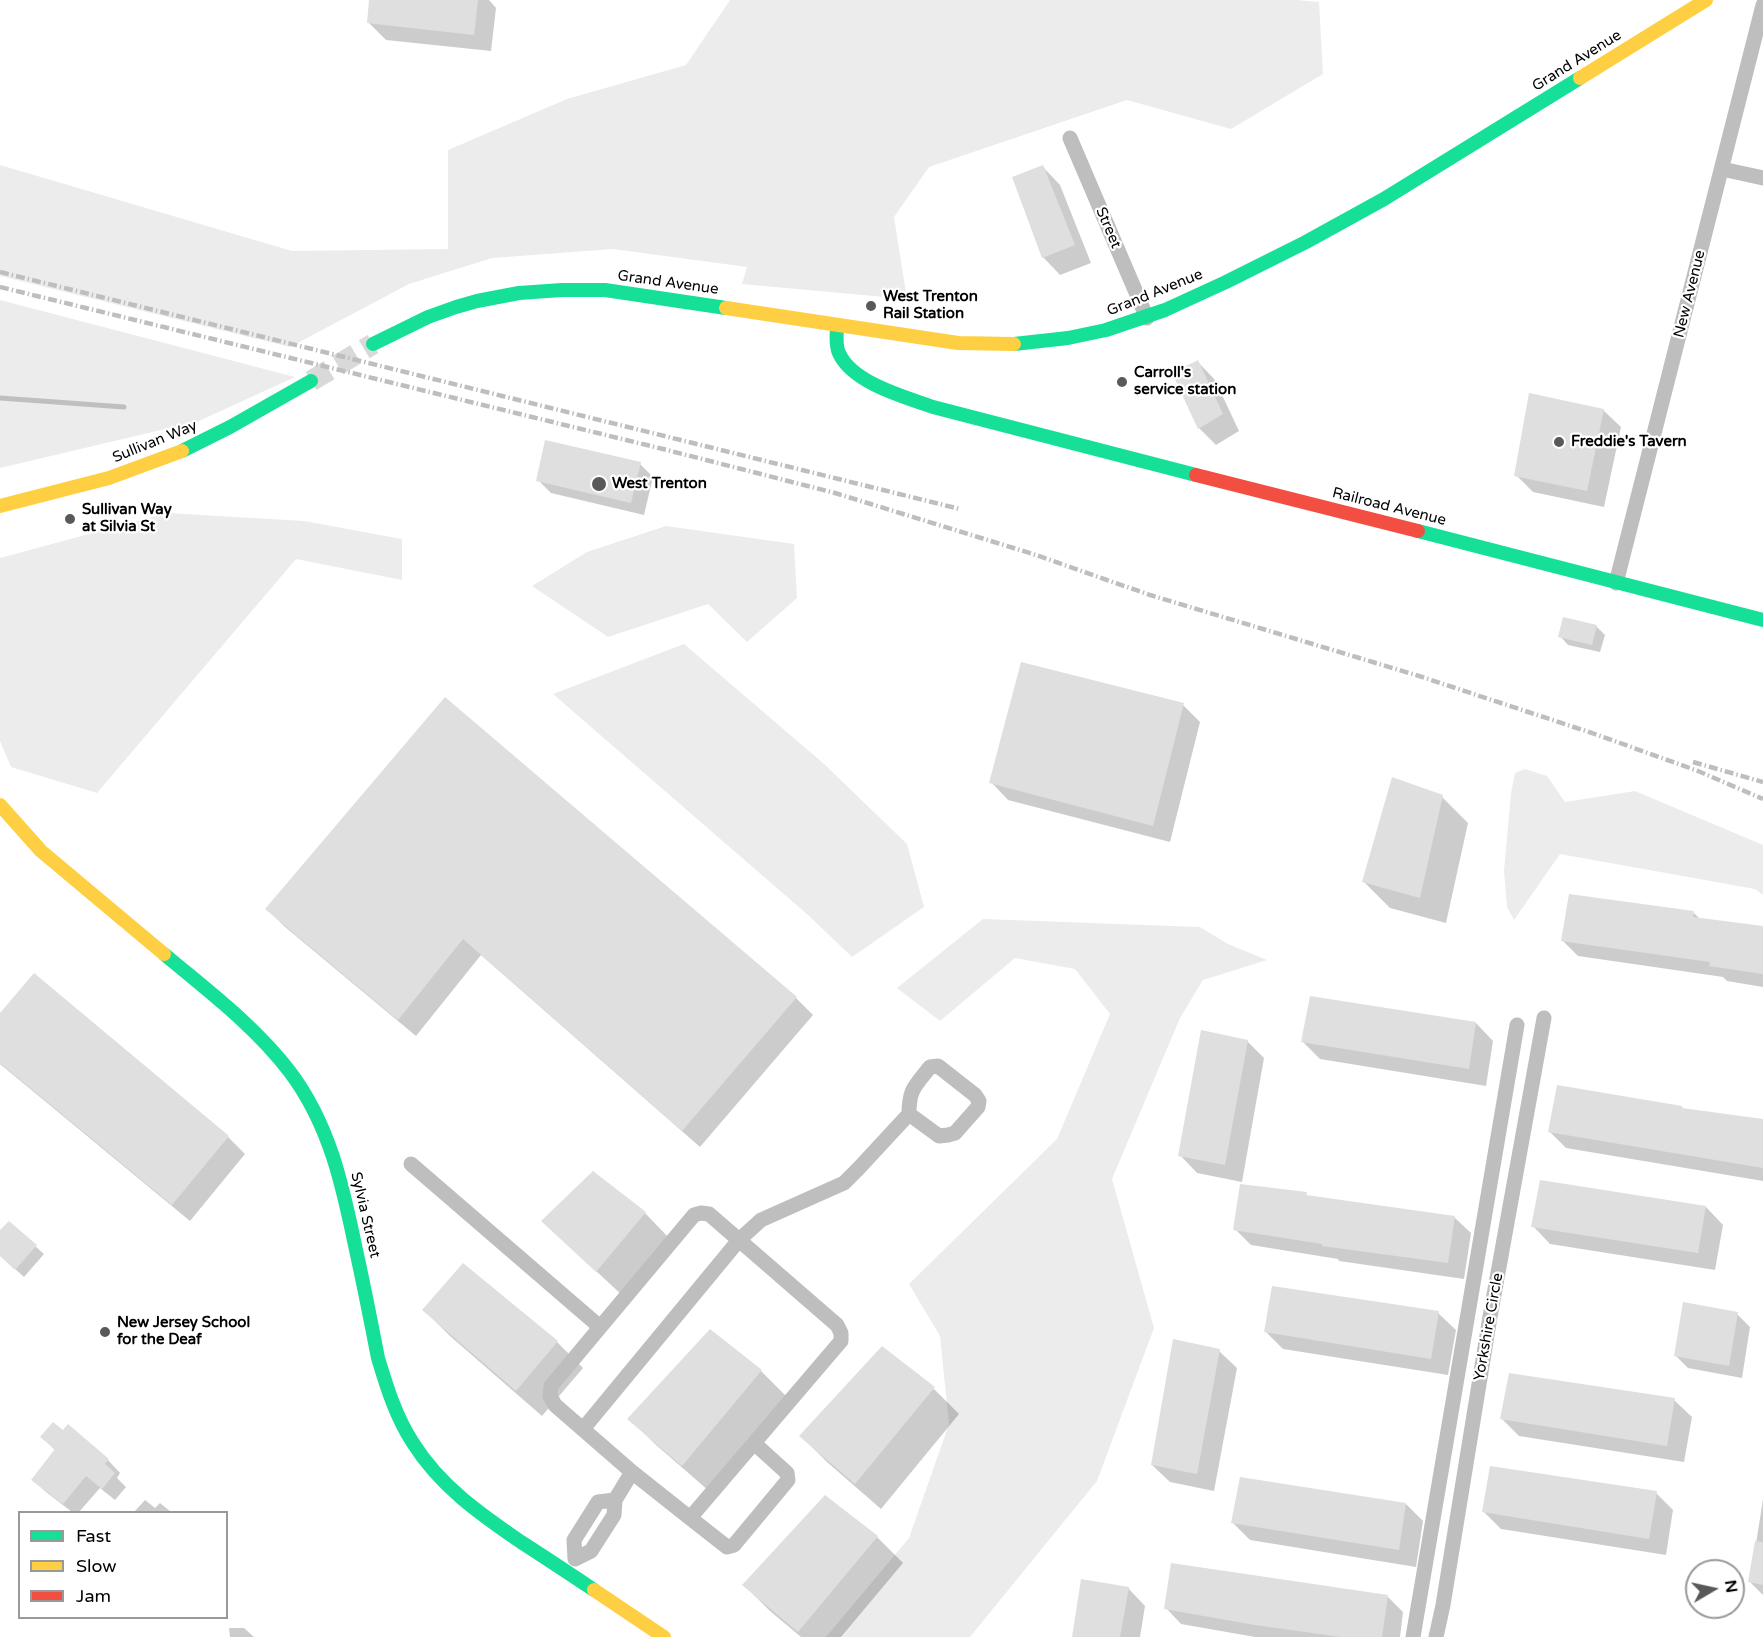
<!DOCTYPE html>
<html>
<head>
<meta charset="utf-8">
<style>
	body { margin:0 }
	#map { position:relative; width:1763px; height:1637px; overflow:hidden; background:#fff; font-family:"Varela Round",sans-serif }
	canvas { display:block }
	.legend { position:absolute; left:18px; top:1511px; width:210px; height:108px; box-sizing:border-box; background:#fff; border:2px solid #999; margin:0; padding:8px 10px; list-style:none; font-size:18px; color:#000 }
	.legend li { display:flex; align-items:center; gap:12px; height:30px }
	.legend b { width:30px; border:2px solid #999 }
	.north { position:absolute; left:1685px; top:1559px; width:60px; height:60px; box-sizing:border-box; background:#fff; border:2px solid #999; border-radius:50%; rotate:81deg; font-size:16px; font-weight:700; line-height:24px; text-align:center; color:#000 }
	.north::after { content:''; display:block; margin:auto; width:21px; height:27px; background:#595959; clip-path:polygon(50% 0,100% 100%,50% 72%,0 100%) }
</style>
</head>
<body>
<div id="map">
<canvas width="1763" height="1637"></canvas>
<ul class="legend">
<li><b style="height:8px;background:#16e098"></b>Fast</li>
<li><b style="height:8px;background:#ffcf43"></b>Slow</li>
<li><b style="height:8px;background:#f24e42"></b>Jam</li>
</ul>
<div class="north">N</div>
</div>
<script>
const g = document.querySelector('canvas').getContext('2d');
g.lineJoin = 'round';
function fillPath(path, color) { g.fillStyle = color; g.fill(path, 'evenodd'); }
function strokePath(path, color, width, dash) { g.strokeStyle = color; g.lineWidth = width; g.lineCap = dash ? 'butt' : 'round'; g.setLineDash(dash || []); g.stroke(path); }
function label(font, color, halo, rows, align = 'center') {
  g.font = font + ' "Varela Round",sans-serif'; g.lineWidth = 4.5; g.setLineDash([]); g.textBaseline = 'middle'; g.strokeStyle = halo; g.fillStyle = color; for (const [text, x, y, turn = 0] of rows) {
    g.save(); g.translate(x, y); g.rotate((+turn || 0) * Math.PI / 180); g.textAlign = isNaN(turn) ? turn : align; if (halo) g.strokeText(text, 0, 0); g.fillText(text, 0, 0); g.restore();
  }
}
fillPath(new Path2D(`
	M730,0H1296L1319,2L1323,74L1231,129L1127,100L929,167L894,217L907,299L742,284L747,267L613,249L492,258L409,284L290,347L0,276V165L292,251L448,249V150L567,99L686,65Z
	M0,300L295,377L199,421L0,468Z
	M167,513L304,521L402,539V580L296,559L97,793L11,767L0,741V558Z
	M666,526L794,544L797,598L747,642L708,604L608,637L532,586L587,552Z
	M684,644L823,763L907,844L924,907L852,957L808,915L553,694Z
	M1525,769L1547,776L1565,802L1635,791L1763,845V895L1755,889L1560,854L1514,920L1507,907L1504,871L1511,793L1515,773Z
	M983,919L1200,927L1228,944L1267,960L1203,980L1180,1018L1112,1179L1154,1328L1097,1481L970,1637H826L909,1538L949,1424L940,1336L909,1284L1057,1139L1110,1014L1075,969L1015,958L940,1021L897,988Z`), '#ececec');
fillPath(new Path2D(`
	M371,0H489L496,8L491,51L386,40L369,23Z
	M1043,167L1060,185L1091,263L1060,275L1043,257Z
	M1198,362L1215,380L1239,431L1216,445L1199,428Z
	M1603,410L1621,427L1604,507L1533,492L1516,475Z
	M640,464L653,477L644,515L551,493L538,480Z
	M1596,626L1605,635L1600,652L1568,645L1560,636Z
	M445,699L796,998L813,1015L700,1147L481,955L416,1036L284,926L267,909Z
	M1183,705L1200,722L1170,842L1008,800L991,782Z
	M1442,797L1468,823L1446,923L1390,908L1364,882Z
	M1694,913L1700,919L1763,927V987L1727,981L1723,977L1578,956L1562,940Z
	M0,1015L228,1137L245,1154L190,1221L0,1064Z
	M1476,1023L1493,1041L1486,1086L1320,1059L1303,1042Z
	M1247,1041L1264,1058L1242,1182L1197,1173L1180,1155Z
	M1682,1107L1684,1110L1763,1121V1181L1566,1148L1550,1132Z
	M1306,1194L1309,1197L1455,1218L1471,1233L1464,1279L1339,1261L1338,1259L1251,1245L1235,1229Z
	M1706,1207L1723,1225L1715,1270L1550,1244L1533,1226Z
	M645,1213L670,1239L623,1296L569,1246Z
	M9,1223L44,1254L24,1277L0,1255V1233Z
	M464,1265L557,1342L583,1368L542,1416L450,1336L424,1310Z
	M1438,1313L1456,1330L1448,1375L1283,1349L1265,1331Z
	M1737,1314L1750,1327L1742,1378L1688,1368L1675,1355Z
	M710,1331L761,1371L787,1397L709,1491L655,1444L629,1418Z
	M1219,1351L1237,1368L1214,1491L1170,1482L1152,1465Z
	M934,1389L959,1414L881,1509L827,1462L801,1436Z
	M1674,1400L1692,1417L1684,1462L1519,1436L1502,1419Z
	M42,1437L108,1460L120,1473L117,1478L126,1487L115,1500L100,1488L79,1512H72L46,1492L33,1480L56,1451Z
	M1656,1493L1673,1510L1666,1555L1501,1529L1483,1511Z
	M1763,1499V1595L1750,1582Z
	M145,1500L155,1508L160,1503L171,1512H134Z
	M1406,1504L1423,1521L1416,1567L1250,1540L1233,1523Z
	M877,1537L903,1563L841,1637H801L770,1611L744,1585Z
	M1128,1588L1145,1606L1140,1637H1074Z
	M1388,1597L1403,1612L1400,1637H1255L1181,1624L1166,1608Z
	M229,1628H244L254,1637H230Z`), '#0003');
strokePath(new Path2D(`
	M0,398L124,407`), '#bfbfbf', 5);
fillPath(new Path2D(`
	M369,0H478L474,35L367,23Z
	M1043,165L1075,245L1042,258L1012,177Z
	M1198,360L1223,414L1198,429L1172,373Z
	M1529,393L1604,409L1587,491L1514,476Z
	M545,440L641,462L631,503L536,481Z
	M1563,617L1597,625L1592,645L1558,637Z
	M1021,662L1184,703L1153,826L989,783Z
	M445,697L797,997L682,1131L463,939L398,1020L265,909Z
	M1392,777L1443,795L1420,898L1362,882Z
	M1569,894L1694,911L1693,917L1763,926V974L1709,966L1710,962L1561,941Z
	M34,973L229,1136L172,1205L0,1063V1013Z
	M1310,996L1476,1022L1469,1069L1301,1042Z
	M1201,1030L1248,1040L1225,1165L1178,1156Z
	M1557,1085L1682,1106V1108L1763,1119V1168L1548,1132Z
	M593,1171L646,1212L596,1272L541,1221Z
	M1540,1180L1706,1206L1698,1253L1531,1227Z
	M1240,1184L1307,1192L1306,1195L1455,1216L1448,1263L1322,1246V1244L1233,1230Z
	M9,1221L37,1245L15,1270L0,1256V1230Z
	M463,1263L558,1341L516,1391L422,1310Z
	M1272,1286L1439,1311L1431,1359L1264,1332Z
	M1683,1302L1738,1312L1729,1366L1674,1356Z
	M710,1329L762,1370L682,1466L627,1419Z
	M1173,1339L1220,1349L1197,1474L1151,1465Z
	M882,1346L935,1387L855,1484L799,1436Z
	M1509,1373L1675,1398L1667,1446L1500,1419Z
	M53,1422L63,1430L68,1424L109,1459L105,1464L115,1473L102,1489L86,1476L63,1504L31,1480L55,1449L40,1437Z
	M1490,1466L1657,1491L1649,1539L1482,1512Z
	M1240,1477L1406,1503L1399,1550L1231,1523Z
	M825,1495L878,1536L798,1632L742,1585Z
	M1755,1541L1763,1542V1585L1748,1582Z
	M1171,1563L1388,1595L1382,1637H1341L1255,1625L1164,1609Z
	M1081,1579L1129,1587L1120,1637H1072Z`), '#dfdfdf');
strokePath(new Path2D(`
	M311,381L373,344`), '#d9d9d9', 21, [21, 10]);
strokePath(new Path2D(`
	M1070,138L1147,318
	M1722,169L1763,178
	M1616,583L1763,5
	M411,1164L600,1327
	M583,1429L739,1240L761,1220L844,1183L859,1168L909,1114C909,1089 915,1086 930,1067L938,1066L975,1095L979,1101L978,1107L955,1133L948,1135L939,1136L909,1114
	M615,1500L598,1502L574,1540L575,1559L591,1551L614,1515L615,1500L632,1472L555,1405L550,1396L551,1386L694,1215L701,1213L709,1214L837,1325L841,1333V1341L690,1518L632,1472
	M690,1518L727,1547L734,1545L788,1480L787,1473L754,1443
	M1413,1637L1517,1025
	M1436,1637L1443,1605L1490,1317L1544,1018`), '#bebebe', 15);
strokePath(new Path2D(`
	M837,325C837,334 835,345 839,353C852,383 905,397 933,407L1196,475
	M373,344L428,317L456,307L477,301L519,293L562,290H605L726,308
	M1014,344L1068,338L1106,330L1165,310L1226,282L1306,242L1384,199L1580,78
	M182,451L230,427L311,381
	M1418,531L1763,620
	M164,954C208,991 255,1026 290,1072C330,1125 343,1187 356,1250C364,1286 371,1322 378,1358C387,1388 396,1417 413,1443C440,1486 480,1514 521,1542C546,1558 570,1574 594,1590`), '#16e098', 14);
strokePath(new Path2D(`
	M1580,78L1706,0
	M726,308L958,343L1014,344
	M0,506L109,478L182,451
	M0,805L41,851L164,954
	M594,1590L664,1637`), '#ffcf43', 14);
strokePath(new Path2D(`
	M1196,475L1418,531`), '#f24e42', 14);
strokePath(new Path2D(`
	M0,272L960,509
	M0,287L663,449L835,493L1033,554L1150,595L1419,676L1592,733L1698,771L1763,799
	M1693,762L1763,782`), '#bebebe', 4.5, [9, 3, 1.5, 3]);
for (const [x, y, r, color] of [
	[871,306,6,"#595959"],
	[1122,382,6,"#595959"],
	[1559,442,6,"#595959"],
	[599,484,8,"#595959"],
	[70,519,6,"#595959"],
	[105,1332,6,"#595959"]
]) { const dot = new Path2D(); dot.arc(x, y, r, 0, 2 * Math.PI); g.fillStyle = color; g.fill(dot); strokePath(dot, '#fff', 2); }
label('15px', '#000', '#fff', [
	["Grand Avenue",1577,61,-32],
	["Street",1108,228,67],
	["Grand Avenue",668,283,8],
	["Grand Avenue",1155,293,-22],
	["New Avenue",1690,294,-76],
	["Sullivan Way",155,442,-22],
	["Railroad Avenue",1389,507,14],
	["Sylvia Street",365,1215,77],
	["Yorkshire Circle",1489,1327,-80]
]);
label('bold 15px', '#000', '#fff', [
	["West Trenton",883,297],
	["Rail Station",883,314],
	["Carroll's",1134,373],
	["service station",1134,390],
	["Freddie's Tavern",1571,442],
	["West Trenton",612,484],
	["Sullivan Way",82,510],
	["at Silvia St",82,527],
	["New Jersey School",117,1323],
	["for the Deaf",117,1340]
], 'left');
</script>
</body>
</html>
